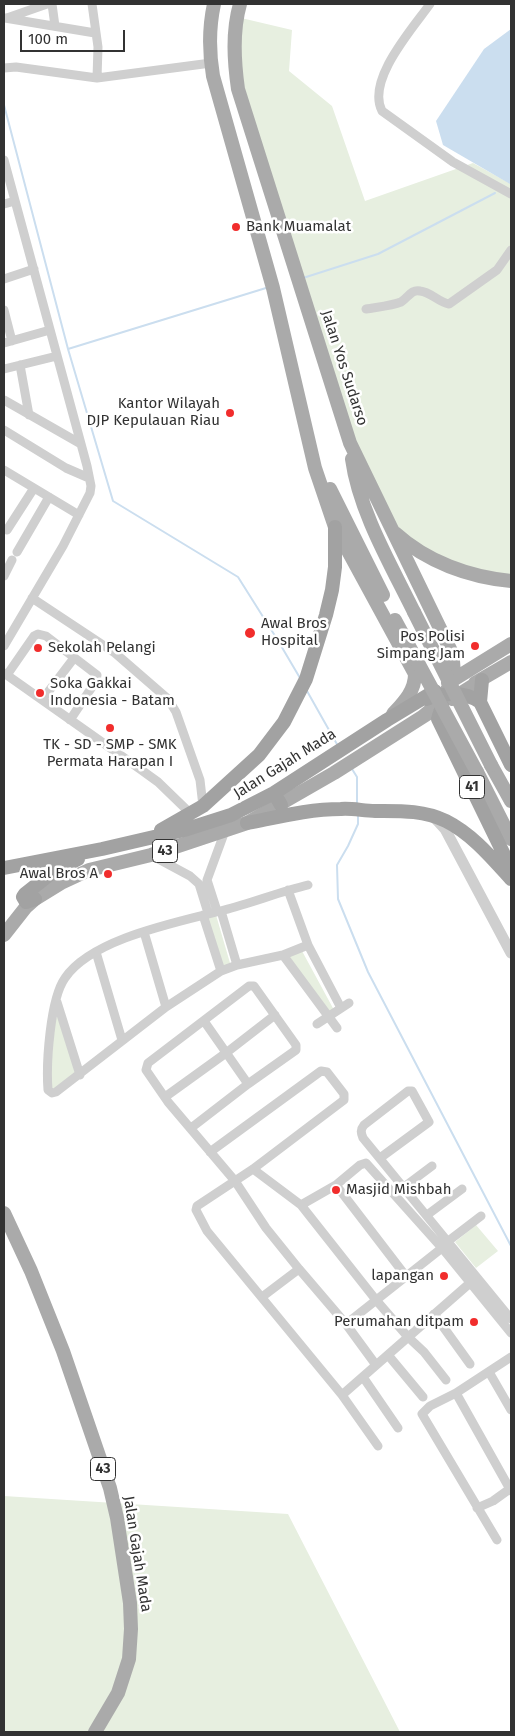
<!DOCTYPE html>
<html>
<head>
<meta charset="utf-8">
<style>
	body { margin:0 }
	#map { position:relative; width:515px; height:1736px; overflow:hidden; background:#fff; font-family:"Fira Sans",sans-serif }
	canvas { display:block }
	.frame { position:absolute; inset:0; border:5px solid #323232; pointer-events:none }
	.scale { position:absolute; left:20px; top:30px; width:105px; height:22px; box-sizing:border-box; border:2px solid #323232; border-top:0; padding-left:6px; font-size:15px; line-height:18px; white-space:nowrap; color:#323232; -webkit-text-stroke:4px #fff; paint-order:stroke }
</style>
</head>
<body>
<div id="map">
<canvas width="515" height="1736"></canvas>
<div class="frame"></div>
<div class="scale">100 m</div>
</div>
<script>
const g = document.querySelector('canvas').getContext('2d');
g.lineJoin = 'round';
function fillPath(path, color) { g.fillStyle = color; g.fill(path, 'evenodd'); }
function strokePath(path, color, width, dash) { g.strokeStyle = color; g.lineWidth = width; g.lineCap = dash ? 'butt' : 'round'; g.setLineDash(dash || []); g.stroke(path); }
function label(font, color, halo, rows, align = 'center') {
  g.font = font + ' "Fira Sans",sans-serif'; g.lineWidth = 5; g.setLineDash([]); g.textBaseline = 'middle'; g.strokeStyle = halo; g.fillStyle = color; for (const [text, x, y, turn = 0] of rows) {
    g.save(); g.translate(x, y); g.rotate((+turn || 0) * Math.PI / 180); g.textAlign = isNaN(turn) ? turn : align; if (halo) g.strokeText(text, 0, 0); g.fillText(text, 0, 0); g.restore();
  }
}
fillPath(new Path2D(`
	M237,17L292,30L289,71L332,106L365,201L473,163L511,184V582L487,577L424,548L384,520L364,489L238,88Z
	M216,915L230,963L218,969L201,919Z
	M302,951L334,1010L327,1014L286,958Z
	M58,1014L76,1073L52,1091L50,1088L54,1022Z
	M476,1225L498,1251L476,1268L455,1242Z
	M4,1496L288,1514L400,1732H4Z`), '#e7efe0');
fillPath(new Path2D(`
	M511,29V184H510L443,145L436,121L484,49Z`), '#cbdeef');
strokePath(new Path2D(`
	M4,105L68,349L113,501L238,577L277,639L300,678
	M303,278L378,254L495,193
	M68,349L266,288
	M307,691L338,746
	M352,769L357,777V803
	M358,815V824L348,846L337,865L338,899L368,972L511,1246`), '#cbdeef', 2);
strokePath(new Path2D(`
	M52,4L55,26
	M92,4L98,47L97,78
	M430,4C413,28 366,80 382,111L453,162L511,194
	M5,18L95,33
	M7,18L47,4
	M4,68L16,67L97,78L211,63
	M4,160L87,466L91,486L90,493L63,546L4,646
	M4,204L15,201
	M4,279L34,269
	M366,309C377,307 391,306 401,302C408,298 411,289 420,291C431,292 438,302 449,304L497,270L511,250
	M4,310L12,341
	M4,343L50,330
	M20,365L29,415
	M4,369L57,356
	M4,400L81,444
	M4,430L66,468L89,478
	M4,470L79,515
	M4,529L7,530L34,488
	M17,552L49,497
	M4,576L12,560
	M32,598L115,653L168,699L176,712L200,780L203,806
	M4,673L140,769L158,782L190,813
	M7,675L34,636L38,634L46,636L97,675L96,681L70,720
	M42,700L74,658
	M151,855L190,876L199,884L208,913
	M308,885C279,892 252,903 224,910C179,922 92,938 65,978C50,999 46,1064 48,1090L52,1093L56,1092L166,1007L221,971L237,965L283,955L308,945
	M288,890L308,945L341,1008
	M217,911L207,880L225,831
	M221,911L237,965
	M203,915L221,971
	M144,932L166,1007
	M96,952L122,1040
	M283,955L337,1028
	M57,1002L80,1075
	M204,1021L248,1084
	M317,1024L349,1003
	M165,1097L226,1053L275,1015
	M191,1128L248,1084L296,1050V1045L254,986H249L148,1063L146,1070L168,1102L235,1181L266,1228L299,1269L346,1324L376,1365
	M210,1152L321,1071L327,1072L344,1094V1100L253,1169L197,1206L196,1210L207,1231L342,1395L378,1446
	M380,1158L429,1122L412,1091H408L364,1125C360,1130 361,1133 363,1138L511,1319
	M253,1169L301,1205L376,1300L408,1337L424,1352L446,1380
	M336,1185L405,1275
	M404,1187L432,1166
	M301,1205L336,1185L360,1165L366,1163L442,1248L511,1333
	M427,1215L462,1189
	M447,1242L481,1216
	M262,1297L299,1269
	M434,1314L470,1364
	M346,1324L442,1248
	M388,1355L423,1397
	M489,1372L511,1410
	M363,1377L398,1428
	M456,1393L511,1491
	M342,1395L470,1283
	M477,1508L493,1501L511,1488
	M497,1540L422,1414L430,1406L456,1393L511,1357`), '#cfcfcf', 9);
strokePath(new Path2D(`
	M434,817L445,829L511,953`), '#cfcfcf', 11);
strokePath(new Path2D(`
	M214,4C209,27 209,52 213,76L273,288L315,468L335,527L415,674C415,691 404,702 393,714
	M240,4C232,32 234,61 238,89L350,443L451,651C460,680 443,701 421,718
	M352,459C359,511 391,565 414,612
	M330,489L383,595
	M395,533C427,562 469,577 511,581
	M448,683L511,644
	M475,683L511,662
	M452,699L482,680
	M491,765L511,801
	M477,772L511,839
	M4,935L26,907L35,899L61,883L89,870L151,855L247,823L334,773L427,714
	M4,1213L31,1271L63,1351L110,1488L117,1518L130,1603L131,1629L129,1659L118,1693L95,1732`), '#aaa', 14);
strokePath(new Path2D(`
	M482,680L480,702L511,765
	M426,699C444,693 464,691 480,702
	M442,706L438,719L511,869
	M274,793L281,805
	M247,823C278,817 309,809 341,809C352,808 364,811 375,811C400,811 423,810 446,821C472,834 492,858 511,879
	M161,830L203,806L259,755L284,722L306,679L326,615L332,590L335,567V527
	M4,868L102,849L184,830L231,815L274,793L387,720L435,691
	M35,899L26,902L23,897L25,894L54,871L78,859`), '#a2a2a2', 14);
strokePath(new Path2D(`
	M414,612L491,765
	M395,620L477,772`), '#aaa', 14);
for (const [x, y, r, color] of [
	[236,227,5,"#f12d2c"],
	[230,413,5,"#f12d2c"],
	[250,633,6,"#f12d2c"],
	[475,646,5,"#f12d2c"],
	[38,648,5,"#f12d2c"],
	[40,693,5,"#f12d2c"],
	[110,728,5,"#f12d2c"],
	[108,874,5,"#f12d2c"],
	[336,1190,5,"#f12d2c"],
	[444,1276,5,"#f12d2c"],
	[474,1322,5,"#f12d2c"]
]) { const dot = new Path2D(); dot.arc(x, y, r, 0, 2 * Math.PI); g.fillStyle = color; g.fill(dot); strokePath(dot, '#fff', 2); }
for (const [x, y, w] of [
	[472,787,25],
	[165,851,25],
	[103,1469,25]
]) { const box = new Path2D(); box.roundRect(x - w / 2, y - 11.5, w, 23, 4); g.fillStyle = '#fff'; g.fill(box); strokePath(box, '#323232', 1); }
label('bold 14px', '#323232', null, [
	["41",472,787],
	["43",165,851],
	["43",103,1469]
]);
label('15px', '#323232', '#fff', [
	["Bank Muamalat",246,227],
	["Kantor Wilayah",220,404,"right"],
	["DJP Kepulauan Riau",220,421,"right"],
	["Awal Bros",261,624],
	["Hospital",261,641],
	["Pos Polisi",465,637,"right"],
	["Simpang Jam",465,654,"right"],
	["Sekolah Pelangi",48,648],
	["Soka Gakkai",50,684],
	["Indonesia - Batam",50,701],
	["TK - SD - SMP - SMK",110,745,"center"],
	["Permata Harapan I",110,762,"center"],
	["Awal Bros A",98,874,"right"],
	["Masjid Mishbah",346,1190],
	["lapangan",434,1276,"right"],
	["Perumahan ditpam",464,1322,"right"]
], 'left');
label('15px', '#323232', '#fff', [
	["Jalan Yos Sudarso",344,368,72],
	["Jalan Gajah Mada",285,764,-32],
	["Jalan Gajah Mada",137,1554,81]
]);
</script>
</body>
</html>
